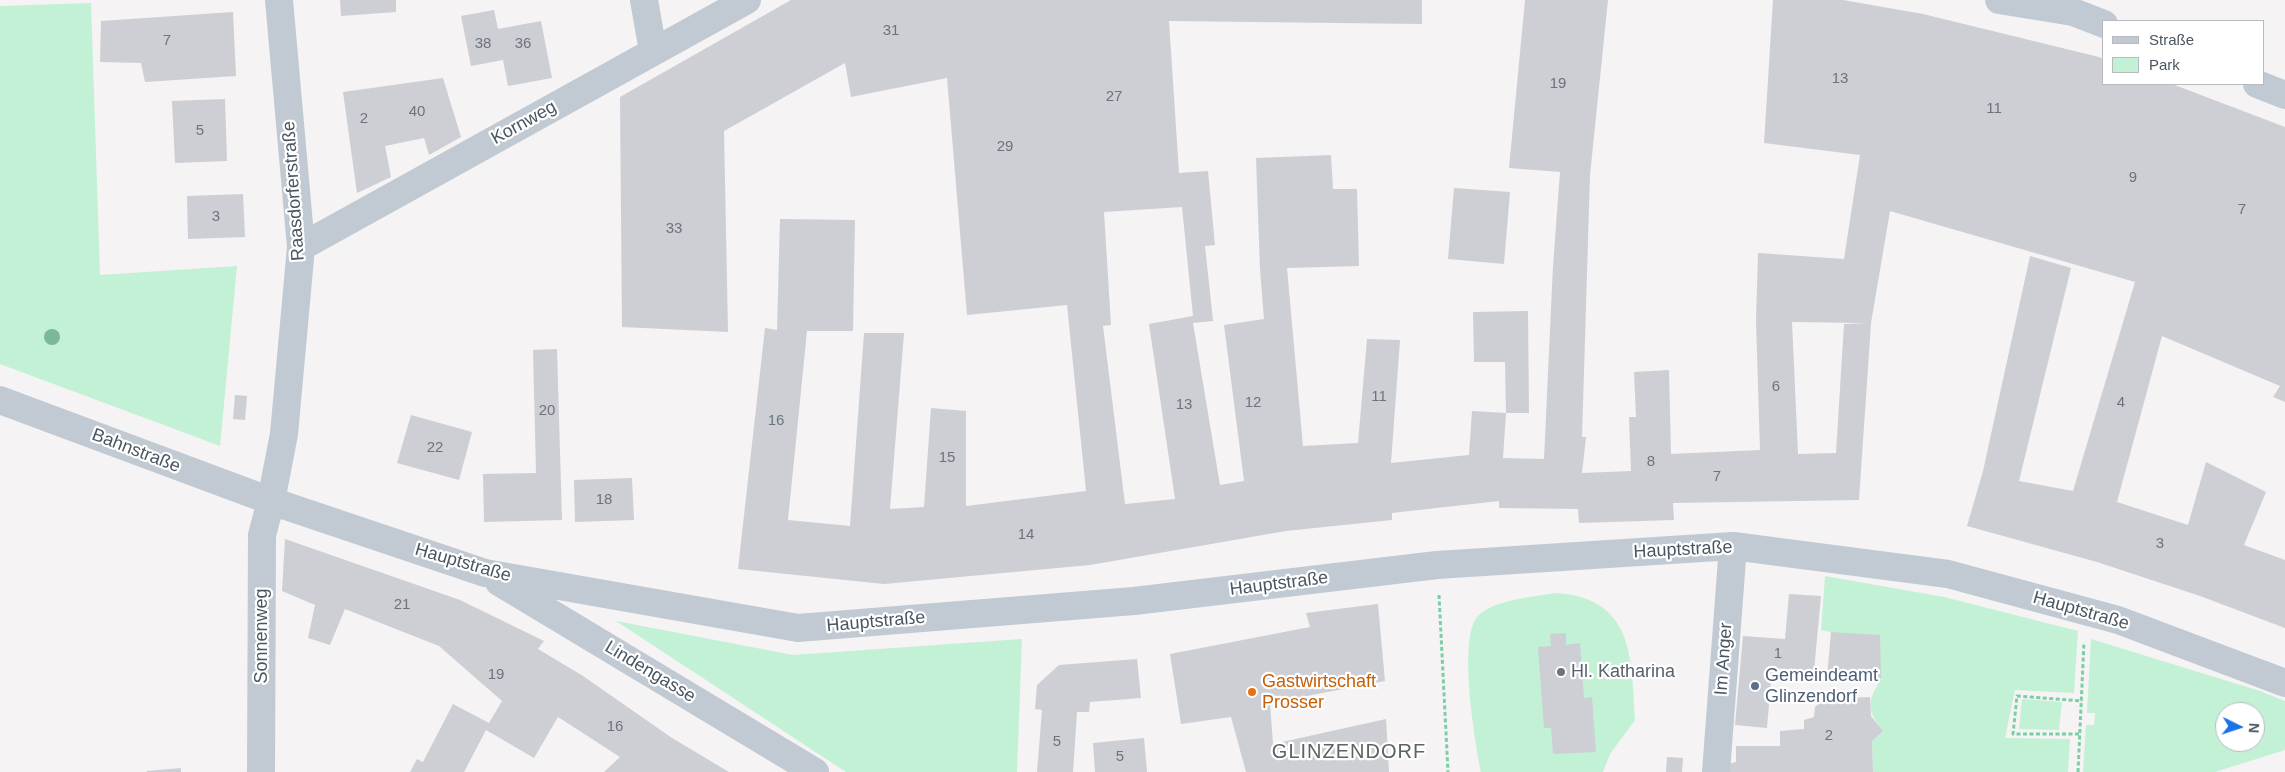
<!DOCTYPE html>
<html>
<head>
<meta charset="utf-8">
<style>
	body { margin:0 }
	#map { position:relative; width:2285px; height:772px; overflow:hidden; background:#f5f3f3; font-family:Helvetica,sans-serif }
	canvas { display:block }
	.legend { position:absolute; left:2102px; top:20px; width:162px; height:65px; box-sizing:border-box; background:#fff; border:1px solid #b7bbc0; margin:0; padding:6px 9px; list-style:none; font-size:15px; color:#4a5661 }
	.legend li { display:flex; align-items:center; gap:10px; height:25px }
	.legend b { width:25px; border:1px solid #b7bbc0 }
	.north { position:absolute; left:2215px; top:702px; width:50px; height:50px; box-sizing:border-box; background:#fff; border:1px solid #b7bbc0; border-radius:50%; rotate:94deg; font-size:14px; font-weight:700; line-height:20px; text-align:center; color:#4a5661 }
	.north::after { content:''; display:block; margin:auto; width:18px; height:22px; background:#1a73e8; clip-path:polygon(50% 0,100% 100%,50% 72%,0 100%) }
</style>
</head>
<body>
<div id="map">
<canvas width="2285" height="772"></canvas>
<ul class="legend">
<li><b style="height:6px;background:#c1cad2"></b>Straße</li>
<li><b style="height:14px;background:#c3f1d5"></b>Park</li>
</ul>
<div class="north">N</div>
</div>
<script>
const g = document.querySelector('canvas').getContext('2d');
g.lineJoin = 'round';
function fillPath(path, color) { g.fillStyle = color; g.fill(path, 'evenodd'); }
function strokePath(path, color, width, dash) { g.strokeStyle = color; g.lineWidth = width; g.lineCap = dash ? 'butt' : 'round'; g.setLineDash(dash || []); g.stroke(path); }
function label(font, color, halo, rows, align = 'center') {
  g.font = font + ' Helvetica,sans-serif'; g.lineWidth = 4.5; g.setLineDash([]); g.textBaseline = 'middle'; g.strokeStyle = halo; g.fillStyle = color; for (const [text, x, y, turn = 0] of rows) {
    g.save(); g.translate(x, y); g.rotate((+turn || 0) * Math.PI / 180); g.textAlign = isNaN(turn) ? turn : align; if (halo) g.strokeText(text, 0, 0); g.fillText(text, 0, 0); g.restore();
  }
}
fillPath(new Path2D(`
	M91,3L100,275L237,266L220,446L0,364V6Z
	M1825,576L1944,597L2078,631L2074,693L2015,690L2005,738L2070,739L2068,772H1873L1872,741L1883,731C1866,708 1867,703 1881,679L1831,632L1821,630Z
	M1557,593C1635,599 1631,659 1635,720L1610,754L1603,772H1481C1475,742 1458,641 1477,617C1491,600 1537,596 1557,593Z
	M616,621L793,655L1022,639L1017,772H846Z
	M2091,639L2260,691L2285,701V750L2215,772H2083L2086,725H2094L2095,713H2087ZM2225,712H2255V742H2225Z
	M2022,699L2062,702L2059,730L2019,729Z`), '#c3f1d5');
fillPath(new Path2D(`
	M340,0H396V12L341,16Z
	M791,0H1422V24L1169,21L1179,173L1208,171L1215,245L1205,246L1213,321L1193,323L1220,485L1244,481L1224,325L1264,319L1260,269L1256,158L1331,155L1333,189H1357L1359,266L1287,268L1303,446L1358,443L1367,339L1400,340L1391,463L1469,455L1472,411L1506,413L1503,458L1544,459L1553,266L1560,172L1509,168L1525,0H1608L1590,175L1582,437H1586L1582,473L1631,471L1629,417H1636L1634,372L1669,370L1671,454L1760,450L1756,321L1758,253L1844,259L1860,155L1764,143L1773,0H1843L1923,14L2099,57L2104,59V84H2172L2285,127V402L2273,397L2280,386L2162,336L2117,502L2188,525L2206,462L2266,492L2244,545L2285,560V628L2200,596L2097,562L1967,526L1983,471L2030,256L2071,268L2019,481L2073,491L2135,282L1890,211L1871,323L1859,500L1673,503L1674,520L1579,523L1578,509L1499,508V501L1392,513V520L1286,531L1090,565L884,584L738,569L765,328L777,330L780,219L855,220L853,331H807L788,520L850,526L864,333H904L890,509L924,507L931,408L966,411V506L1086,491L1067,305L967,315L947,78L851,97L845,63L724,131L728,332L622,327L620,97ZM1182,207L1193,316L1149,324L1175,499L1125,504L1103,326L1111,325L1104,212ZM1792,322L1867,323L1844,324L1836,453L1798,454Z
	M494,10L498,29L541,21L552,78L508,86L503,60L471,66L461,16Z
	M233,12L236,76L145,82L141,63L100,62L101,21Z
	M443,78L461,137L429,155L424,138L385,146L391,177L357,193L343,92Z
	M225,99L227,161L175,163L172,101Z
	M1454,188L1510,192L1504,264L1448,259Z
	M243,194L245,237L188,239L187,196Z
	M1528,311L1529,413H1506L1505,362H1474L1473,312Z
	M557,349L562,520L484,522L483,474L536,473L533,350Z
	M235,395L247,396L245,420L233,419Z
	M411,415L472,432L459,480L397,463Z
	M632,478L634,520L575,522L574,480Z
	M285,539L460,600L544,641L538,649L583,676L672,738L729,772H604L620,757L558,717L534,758L486,730L464,772H410L417,759L423,762L453,704L489,723L502,701L439,646L345,609L330,645L308,638L315,605L282,591Z
	M1789,594L1821,596L1814,671L1772,668L1767,728L1735,725L1743,636L1785,639Z
	M1378,604L1385,681L1270,703L1273,744L1386,719L1389,772H1246L1231,717L1181,724L1170,654L1310,627L1306,613Z
	M1831,632L1880,635L1881,679L1827,678Z
	M1566,633V645L1580,643L1584,698L1592,697L1596,752L1553,754L1551,728H1544L1538,647L1551,646L1550,634Z
	M1137,659L1141,698L1090,702L1089,712H1077L1073,772H1037L1042,710L1035,709L1037,685L1059,665Z
	M1870,697L1871,716L1883,731L1872,741L1873,772H1728L1729,764L1736,762V746H1780V731L1804,729V720L1814,717L1815,707L1824,699Z
	M1144,738L1147,772H1095L1093,743Z
	M1667,757L1683,758L1682,772H1666Z
	M181,768V772H147V771Z`), '#cdcfd5');
strokePath(new Path2D(`
	M1439,595L1448,772
	M2079,734H2013L2017,696L2082,701
	M2078,772L2084,642`), '#7ad0a6', 3, [4, 2.5]);
strokePath(new Path2D(`
	M644,0L653,51
	M1999,0L2073,12L2104,24
	M2257,84L2285,95
	M301,247L747,0
	M0,400L271,501L485,573L798,628L1134,601L1437,565L1733,546L1948,574L2118,620L2285,683
	M499,582L815,772
	M261,772L262,535L271,501L284,434L301,247L279,0
	M1716,772L1733,546`), '#c1cad2', 28);
g.fillStyle = '#7bb799';
for (const [x, y] of [
	[52,337]
]) { g.beginPath(); g.arc(x, y, 8, 0, 2 * Math.PI); g.fill(); }
for (const [x, y, r, color] of [
	[1561,672,5,"#6b7280"],
	[1755,686,5,"#5c6f8a"],
	[1252,692,5,"#e8710a"]
]) { const dot = new Path2D(); dot.arc(x, y, r, 0, 2 * Math.PI); g.fillStyle = color; g.fill(dot); strokePath(dot, '#fff', 2); }
label('15px', '#6b747e', null, [
	["31",891,31],
	["7",167,41],
	["38",483,44],
	["36",523,44],
	["13",1840,79],
	["19",1558,84],
	["27",1114,97],
	["11",1994,109],
	["40",417,112],
	["2",364,119],
	["5",200,131],
	["29",1005,147],
	["9",2133,178],
	["7",2242,210],
	["3",216,217],
	["33",674,229],
	["6",1776,387],
	["11",1379,397],
	["12",1253,403],
	["4",2121,403],
	["13",1184,405],
	["20",547,411],
	["16",776,421],
	["22",435,448],
	["15",947,458],
	["8",1651,462],
	["7",1717,477],
	["18",604,500],
	["14",1026,535],
	["3",2160,544],
	["21",402,605],
	["1",1778,654],
	["19",496,675],
	["16",615,727],
	["2",1829,736],
	["5",1057,742],
	["5",1120,757]
]);
label('18px', '#4a5661', '#fff', [
	["Kornweg",524,123,-29],
	["Raasdorferstraße",294,191,-94],
	["Bahnstraße",136,451,21],
	["Hauptstraße",1683,550,-3],
	["Hauptstraße",463,563,16],
	["Hauptstraße",1279,584,-7],
	["Hauptstraße",2081,611,16],
	["Hauptstraße",876,622,-5],
	["Sonnenweg",262,636,-90],
	["Im Anger",1724,659,-86],
	["Lindengasse",650,672,31]
]);
label('18px', '#5b616d', '#fff', [
	["Hl. Katharina",1571,672]
], 'left');
label('18px', '#4e5e75', '#fff', [
	["Gemeindeamt",1765,676],
	["Glinzendorf",1765,697]
], 'left');
label('18px', '#c56008', '#fff', [
	["Gastwirtschaft",1262,682],
	["Prosser",1262,703]
], 'left');
g.letterSpacing = '1px';
label('20px', '#5f6368', '#fff', [
	["GLINZENDORF",1349,752]
]);
g.letterSpacing = '0px';
</script>
</body>
</html>
